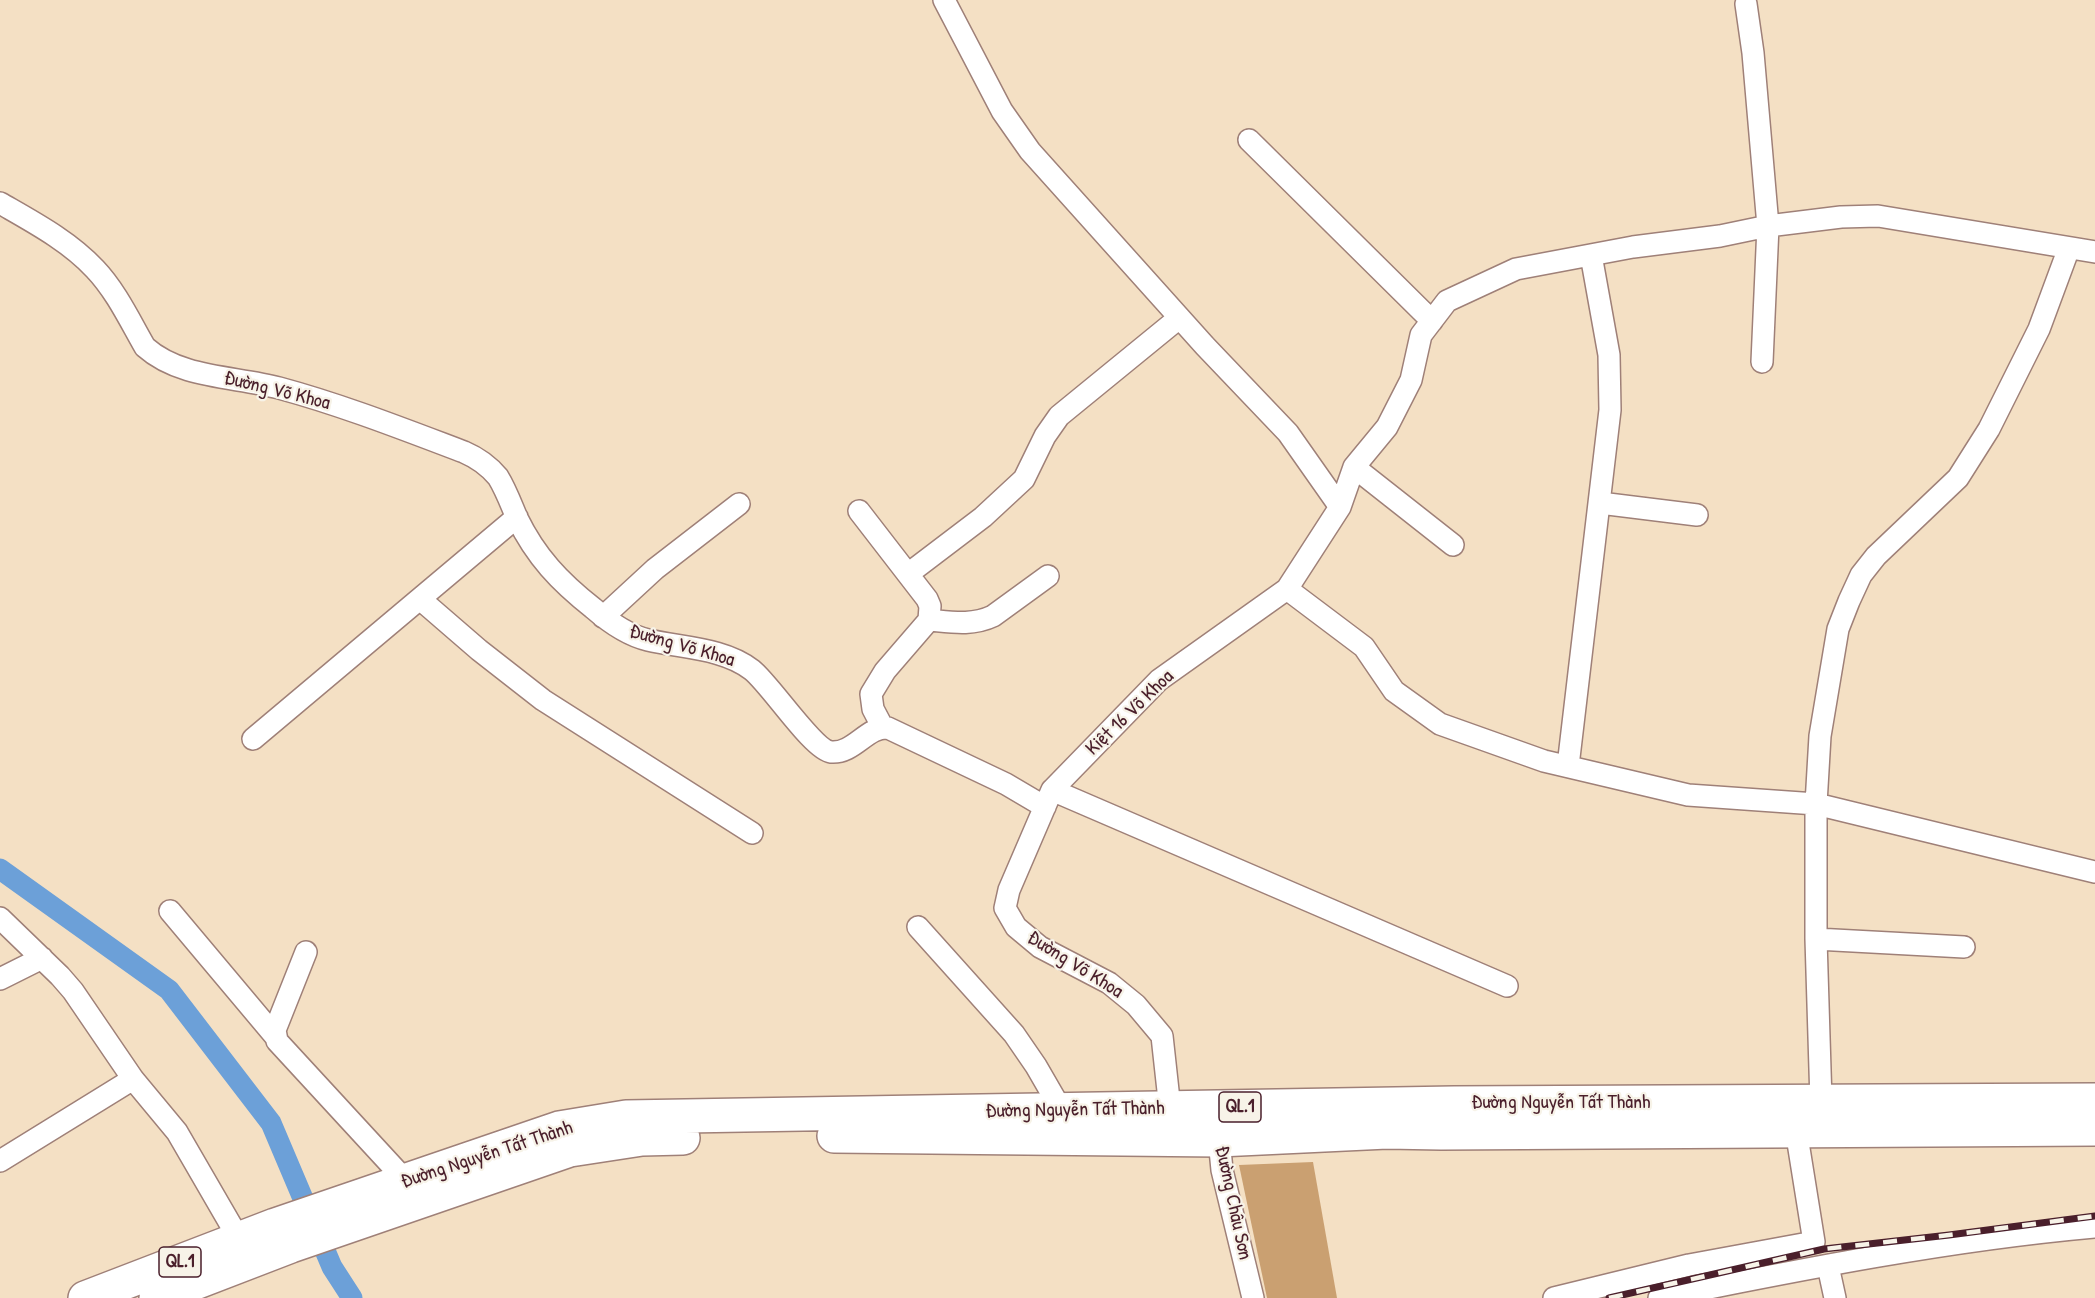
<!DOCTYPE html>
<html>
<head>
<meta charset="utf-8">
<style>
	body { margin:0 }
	canvas { display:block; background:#f4e0c4 }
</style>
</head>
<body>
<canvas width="2095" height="1298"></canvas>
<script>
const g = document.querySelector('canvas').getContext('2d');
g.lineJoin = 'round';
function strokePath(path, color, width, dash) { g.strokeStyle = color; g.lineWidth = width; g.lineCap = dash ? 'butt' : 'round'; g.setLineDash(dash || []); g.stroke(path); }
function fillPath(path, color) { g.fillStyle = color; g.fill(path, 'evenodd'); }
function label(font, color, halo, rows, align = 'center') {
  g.font = font + ' "Patrick Hand",sans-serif'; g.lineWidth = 4.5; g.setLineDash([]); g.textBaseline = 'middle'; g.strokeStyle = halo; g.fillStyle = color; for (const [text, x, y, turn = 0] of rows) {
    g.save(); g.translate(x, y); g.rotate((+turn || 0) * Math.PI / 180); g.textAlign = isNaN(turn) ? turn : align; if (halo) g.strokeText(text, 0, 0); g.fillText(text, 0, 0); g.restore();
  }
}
strokePath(new Path2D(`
	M0,869L169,990L271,1123L332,1267L352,1298`), '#6ca0d8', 21);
fillPath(new Path2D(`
	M1313,1162L1337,1298H1267L1239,1165Z`), '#caa071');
const street = new Path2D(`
	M944,0L1002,111L1030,151L1205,346L1288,433L1340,507
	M1746,4L1753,53L1768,226L1762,362
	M1249,140L1432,321
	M0,203C33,222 69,241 95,269C116,291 130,321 145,347C181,379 235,376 279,388C342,405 403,429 464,452C478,458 488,465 498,477C506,490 511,504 517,518C536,557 560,582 593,608C609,622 627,635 648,640C682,648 724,648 752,670C770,684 813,750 831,752C854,754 867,726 888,728L1006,784L1045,807
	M1354,467L1453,545
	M1600,503L1697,515
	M859,511L927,599L930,606L929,620L885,671L871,694L873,709L883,728
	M908,574L983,517L1024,479L1045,436L1059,416L1179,318
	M1287,589L1364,647L1394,691L1440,724L1544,761L1688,795L1816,804L2095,872
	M420,599L479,650L543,700L752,833
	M603,617L655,569L739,504
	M929,620C951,622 972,626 993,616L1048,576
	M253,739L517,517
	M1568,766L1610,410L1609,355L1591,255
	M1052,790L1507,986
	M170,911L275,1036
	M0,918L60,976L73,991L133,1079L177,1132L239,1239
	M918,927L1014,1034L1036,1066L1062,1111
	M1816,939L1964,947
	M306,952L275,1030L277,1041L406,1181
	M0,979L42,958
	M1821,1102L1816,939V804L1820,736L1838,629L1849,601L1861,575L1876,556L1958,478L1989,429L2039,329L2069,248
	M1170,1109L1162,1036L1136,1005L1109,983L1040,947L1016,927L1005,908L1009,890L1052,790L1159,680L1287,589L1340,507L1354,467L1387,427L1411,380L1421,335L1447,301L1516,269L1633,247L1720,236L1768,226L1841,217L1878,216L2095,252
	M1218,1129L1222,1170L1253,1298
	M0,1161L133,1079
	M1828,1266L1835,1298
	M1554,1298L1689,1265L1814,1242L1796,1130
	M1659,1298C1803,1269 1949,1240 2095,1227`);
const primary = new Path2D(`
	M834,1136L1219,1140L1387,1132L1441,1133L2095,1129
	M85,1298L275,1225L559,1128L626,1117L1454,1103L2095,1100
	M156,1298L291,1246L570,1150L642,1139L683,1138`);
strokePath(street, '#9f8078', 24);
strokePath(primary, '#9f8078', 36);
strokePath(street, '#fff', 21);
strokePath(primary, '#fff', 33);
const rail = new Path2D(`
	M1609,1298L1824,1249L1949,1235L2095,1216`);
strokePath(rail, '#4a1f2b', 7);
strokePath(rail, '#f7f3e8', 4.5, [14]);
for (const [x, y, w] of [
	[1240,1107,42],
	[180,1262,42]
]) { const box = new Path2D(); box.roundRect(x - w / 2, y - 15, w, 30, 4.5); g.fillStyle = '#f7f3e8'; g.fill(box); strokePath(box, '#4a1f2b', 1.5); }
label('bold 18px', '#4a1f2b', null, [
	["QL.1",1240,1107],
	["QL.1",180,1262]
]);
label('20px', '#4a1f2b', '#f7f3e8', [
	["Đường Võ Khoa",277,391,14],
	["Đường Võ Khoa",682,646,16],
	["Kiệt 16 Võ Khoa",1130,713,-44],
	["Đường Võ Khoa",1075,965,32],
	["Đường Nguyễn Tất Thành",1561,1103],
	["Đường Nguyễn Tất Thành",1075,1110,-1],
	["Đường Nguyễn Tất Thành",487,1155,-18],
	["Đường Châu Sơn",1233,1203,78]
]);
</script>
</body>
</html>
